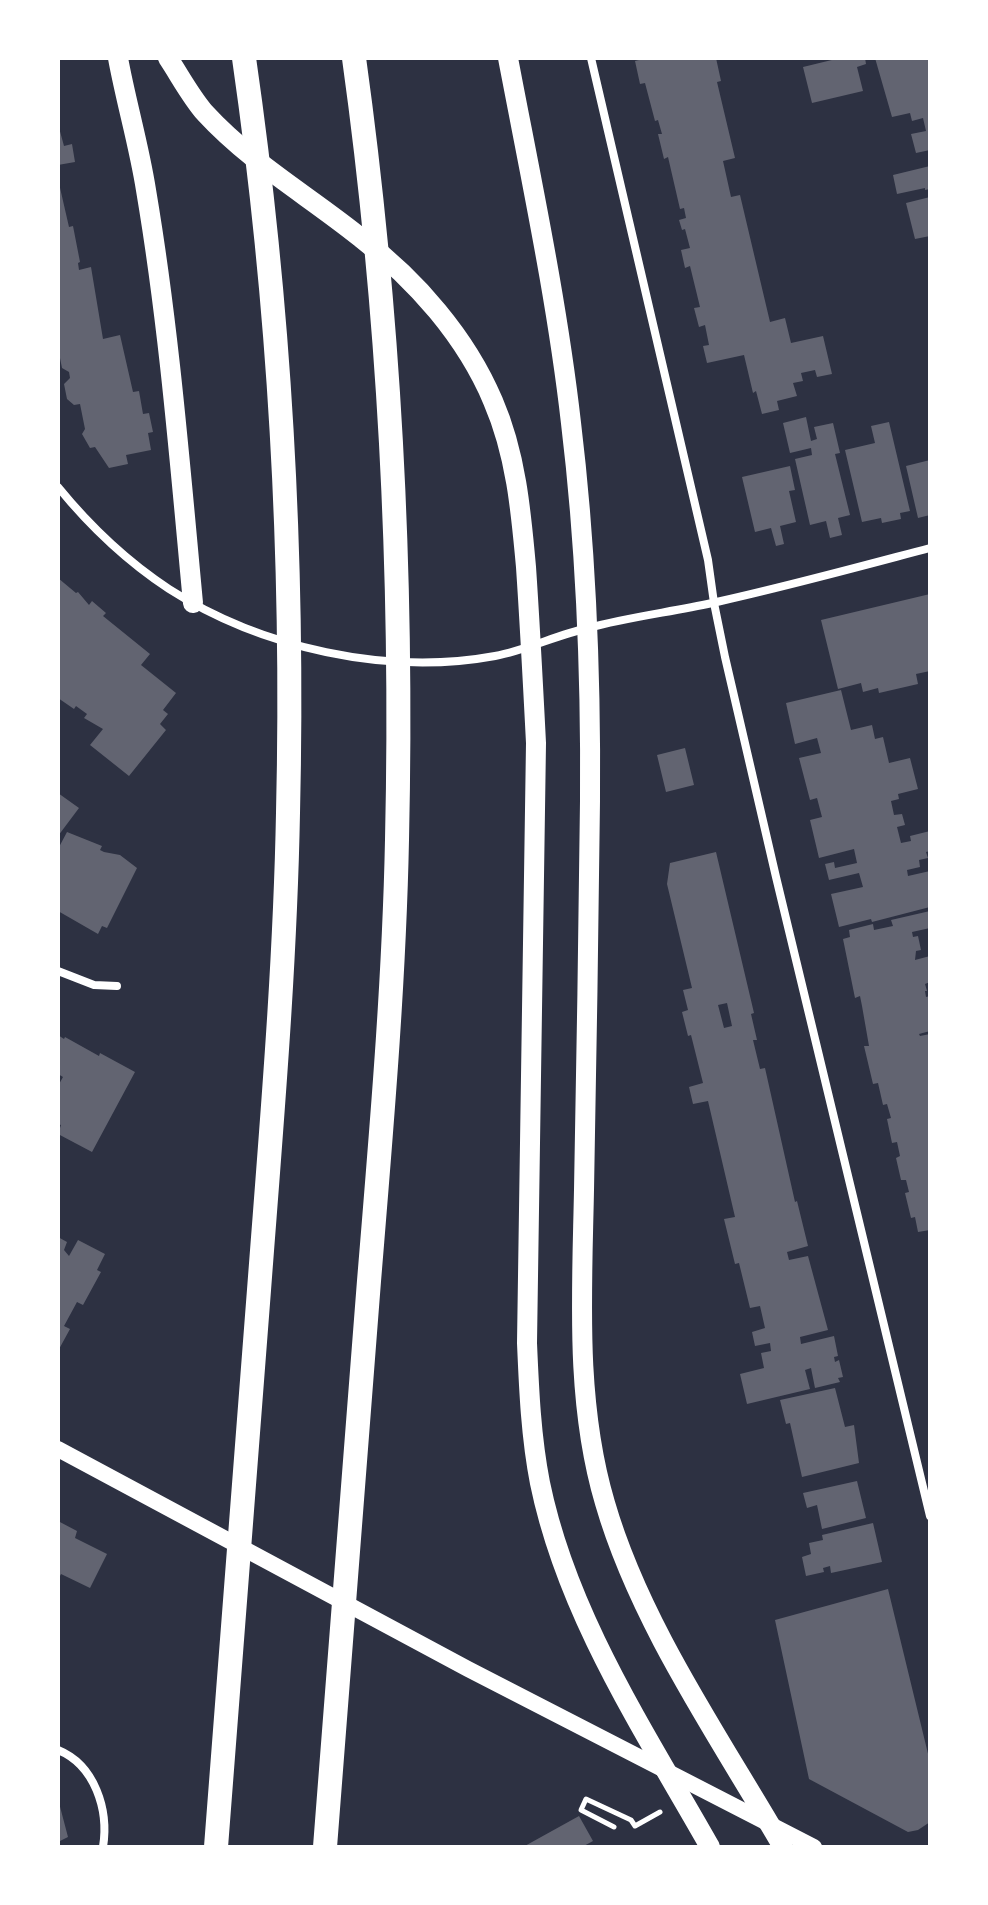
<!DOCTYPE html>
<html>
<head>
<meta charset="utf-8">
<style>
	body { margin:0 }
	#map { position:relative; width:988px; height:1905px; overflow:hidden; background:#2d3142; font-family:Ubuntu,sans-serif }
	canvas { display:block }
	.frame { position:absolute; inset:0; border:60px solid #fff; pointer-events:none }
</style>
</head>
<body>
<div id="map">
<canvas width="988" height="1905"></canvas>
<div class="frame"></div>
</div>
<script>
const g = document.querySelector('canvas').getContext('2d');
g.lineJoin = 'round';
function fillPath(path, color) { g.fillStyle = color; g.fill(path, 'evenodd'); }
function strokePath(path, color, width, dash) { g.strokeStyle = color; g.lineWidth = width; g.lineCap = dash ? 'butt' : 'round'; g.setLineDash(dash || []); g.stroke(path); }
fillPath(new Path2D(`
	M638,58H716L721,81L717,82L735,158L723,161L731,197L740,195L770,322L785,318L791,343L823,336L832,374L817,377L815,370L801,373L803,381L793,383L797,396L777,401L779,410L762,414L756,391L753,393L744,355L707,363L703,346L709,345L705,325L699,327L694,308L700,307L690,266L685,268L681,250L690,248L685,229L682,230L679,220L686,218L684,208L680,209L668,157L664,159L658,134H662L658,120L655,121L645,83L640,84L635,61L639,60Z
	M840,58H865L866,64L857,67L863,91L812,103L803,67Z
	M875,58H930V150L916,153L911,134L926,131L923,118L912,121L910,113L892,117Z
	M58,124L64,146L72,144L75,162L58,165Z
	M930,166V189L925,190V188L897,194L893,175Z
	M58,179L69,227L73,226L80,262L78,263L79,270L91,267L103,339L120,335L133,392L139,391L143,414L149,413L153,432L148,433L151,450L126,455L128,464L109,468L95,447L90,448L82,434L85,429L80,404L74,405L67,399L64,384L70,378L69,372L62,368L58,348Z
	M930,197V236L915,239L906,203Z
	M806,417L811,441L817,439L814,427L833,423L840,453L835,454L850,515L838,518L842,535L830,538L826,521L810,525L795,459L812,455L811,448L790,453L783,423Z
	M889,422L910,511L900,513L901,519L882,523L881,518L862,522L845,450L875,443L871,426Z
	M930,460V515L918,518L906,466Z
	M790,466L795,490L789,491L796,522L780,526L784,544L776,546L771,528L755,532L742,477Z
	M58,578L76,593L78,592L89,605L92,601L106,613L103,616L150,654L141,665L176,693L163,710L168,714L160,724L166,730L129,776L90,745L103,729L84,718L87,714L76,706L74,709L58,698Z
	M930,594V671L916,674L918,684L879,693L878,688L863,692L861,683L838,689L821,620Z
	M841,690L851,730L872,725L875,739L883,737L889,763L910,758L918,789L898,794L899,799L891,801L894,815L902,814L905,825L897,827L901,843L911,841L910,836L930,831V851L926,852L928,858L919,860L920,867L907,870L908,876L930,871V907L872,922L871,919L839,927L831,894L863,887L859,873L829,880L825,864L834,862L835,868L857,863L854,849L819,858L810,820L822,817L817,798L810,800L799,758L821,753L817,738L795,744L786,703Z
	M685,748L694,785L666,792L657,755Z
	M58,793L79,808L58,836Z
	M67,832L102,846L100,850L104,852L120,855L137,868L107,928L102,926L98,934L58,911V849Z
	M716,852L754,1013L751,1014L757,1040H753L760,1069L765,1068L795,1202L797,1201L808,1246L787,1252L789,1260L808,1256L828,1330L800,1337L801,1344L834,1336L838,1356L834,1357L835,1362L839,1360L843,1377L838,1378L840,1382L815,1388L811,1368L805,1370L810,1389L747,1404L740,1374L764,1368L761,1353L771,1351L770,1343L755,1346L752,1332L765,1328L760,1306L750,1308L739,1263L735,1264L724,1219L735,1217L708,1101L693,1104L689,1087L703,1083L691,1035L688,1036L682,1012L688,1010L683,990L692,988L667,884L670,863ZM727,1003L732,1026L724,1028L718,1005Z
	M930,911V928L912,932L913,937L918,936L921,950L916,951L915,960L930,956V982L925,984L927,991H925L926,997L930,996V1031L919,1034L920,1036L930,1034V1230L918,1232L915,1217L911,1218L905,1193L909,1192L906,1180H901L896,1158L900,1156L897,1142L892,1143L887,1119L891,1118L887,1104L883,1105L878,1083L873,1084L864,1046H869L862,1006L860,996L855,998L843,939L850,937L849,930L873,924L874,930L893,926L891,920Z
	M58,1035L64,1039L65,1037L99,1056L100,1053L135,1072L92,1152L58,1134L61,1125L58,1124V1086L63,1077L58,1074Z
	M58,1237L67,1242L64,1250L69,1256L78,1240L105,1254L97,1270L101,1272L83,1305L77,1302L64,1326L70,1329L58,1351Z
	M835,1388L845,1427L854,1425L859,1463L802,1477L790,1423L786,1424L780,1400Z
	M857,1481L866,1518L822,1529L817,1505L807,1508L803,1493Z
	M58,1521L77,1531L75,1538L107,1554L90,1588L61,1574L58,1580Z
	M873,1523L882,1562L831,1573L830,1566L823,1568L824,1572L806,1576L802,1557L811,1554L809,1543L823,1540L822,1535Z
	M888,1589L930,1762V1822L918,1830L908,1832L809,1779L775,1620Z
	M58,1799L68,1837L58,1842Z
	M579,1816L593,1841L582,1847H523Z`), '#626471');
strokePath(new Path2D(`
	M614,1827L581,1810L586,1799L631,1820L635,1826L660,1812`), '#fff', 5);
strokePath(new Path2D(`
	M591,58L708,560L714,603L725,657L776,877L930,1516
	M58,487C89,525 128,562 169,589C261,648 387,676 495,656C526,650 557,635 588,628C629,617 671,612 712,603C785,587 858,567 930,548
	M58,971L94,985L117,986
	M58,1750C95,1765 109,1810 103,1847`), '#fff', 8);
strokePath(new Path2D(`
	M58,1449L468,1669L814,1847`), '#fff', 16);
strokePath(new Path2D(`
	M118,58C126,102 139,145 146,190C169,326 180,465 193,603
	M168,58C180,76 191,97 205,113C251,163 309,196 361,238C416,280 466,337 493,401C516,454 521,511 526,567C530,626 533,684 536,743L527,1343C529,1390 531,1437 540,1483C567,1615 645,1732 710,1847
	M508,58C531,179 557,300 571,423C586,547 591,676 590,801C589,931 586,1060 584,1190C582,1293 575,1402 605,1503C640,1624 720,1738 783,1847`), '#fff', 20);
strokePath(new Path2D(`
	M216,1847C230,1661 245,1476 259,1290C271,1131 285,972 288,813C294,561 280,307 244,58
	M325,1847C340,1658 354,1470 369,1281C381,1134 394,987 397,840C403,579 390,317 354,58`), '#fff', 24);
</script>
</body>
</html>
